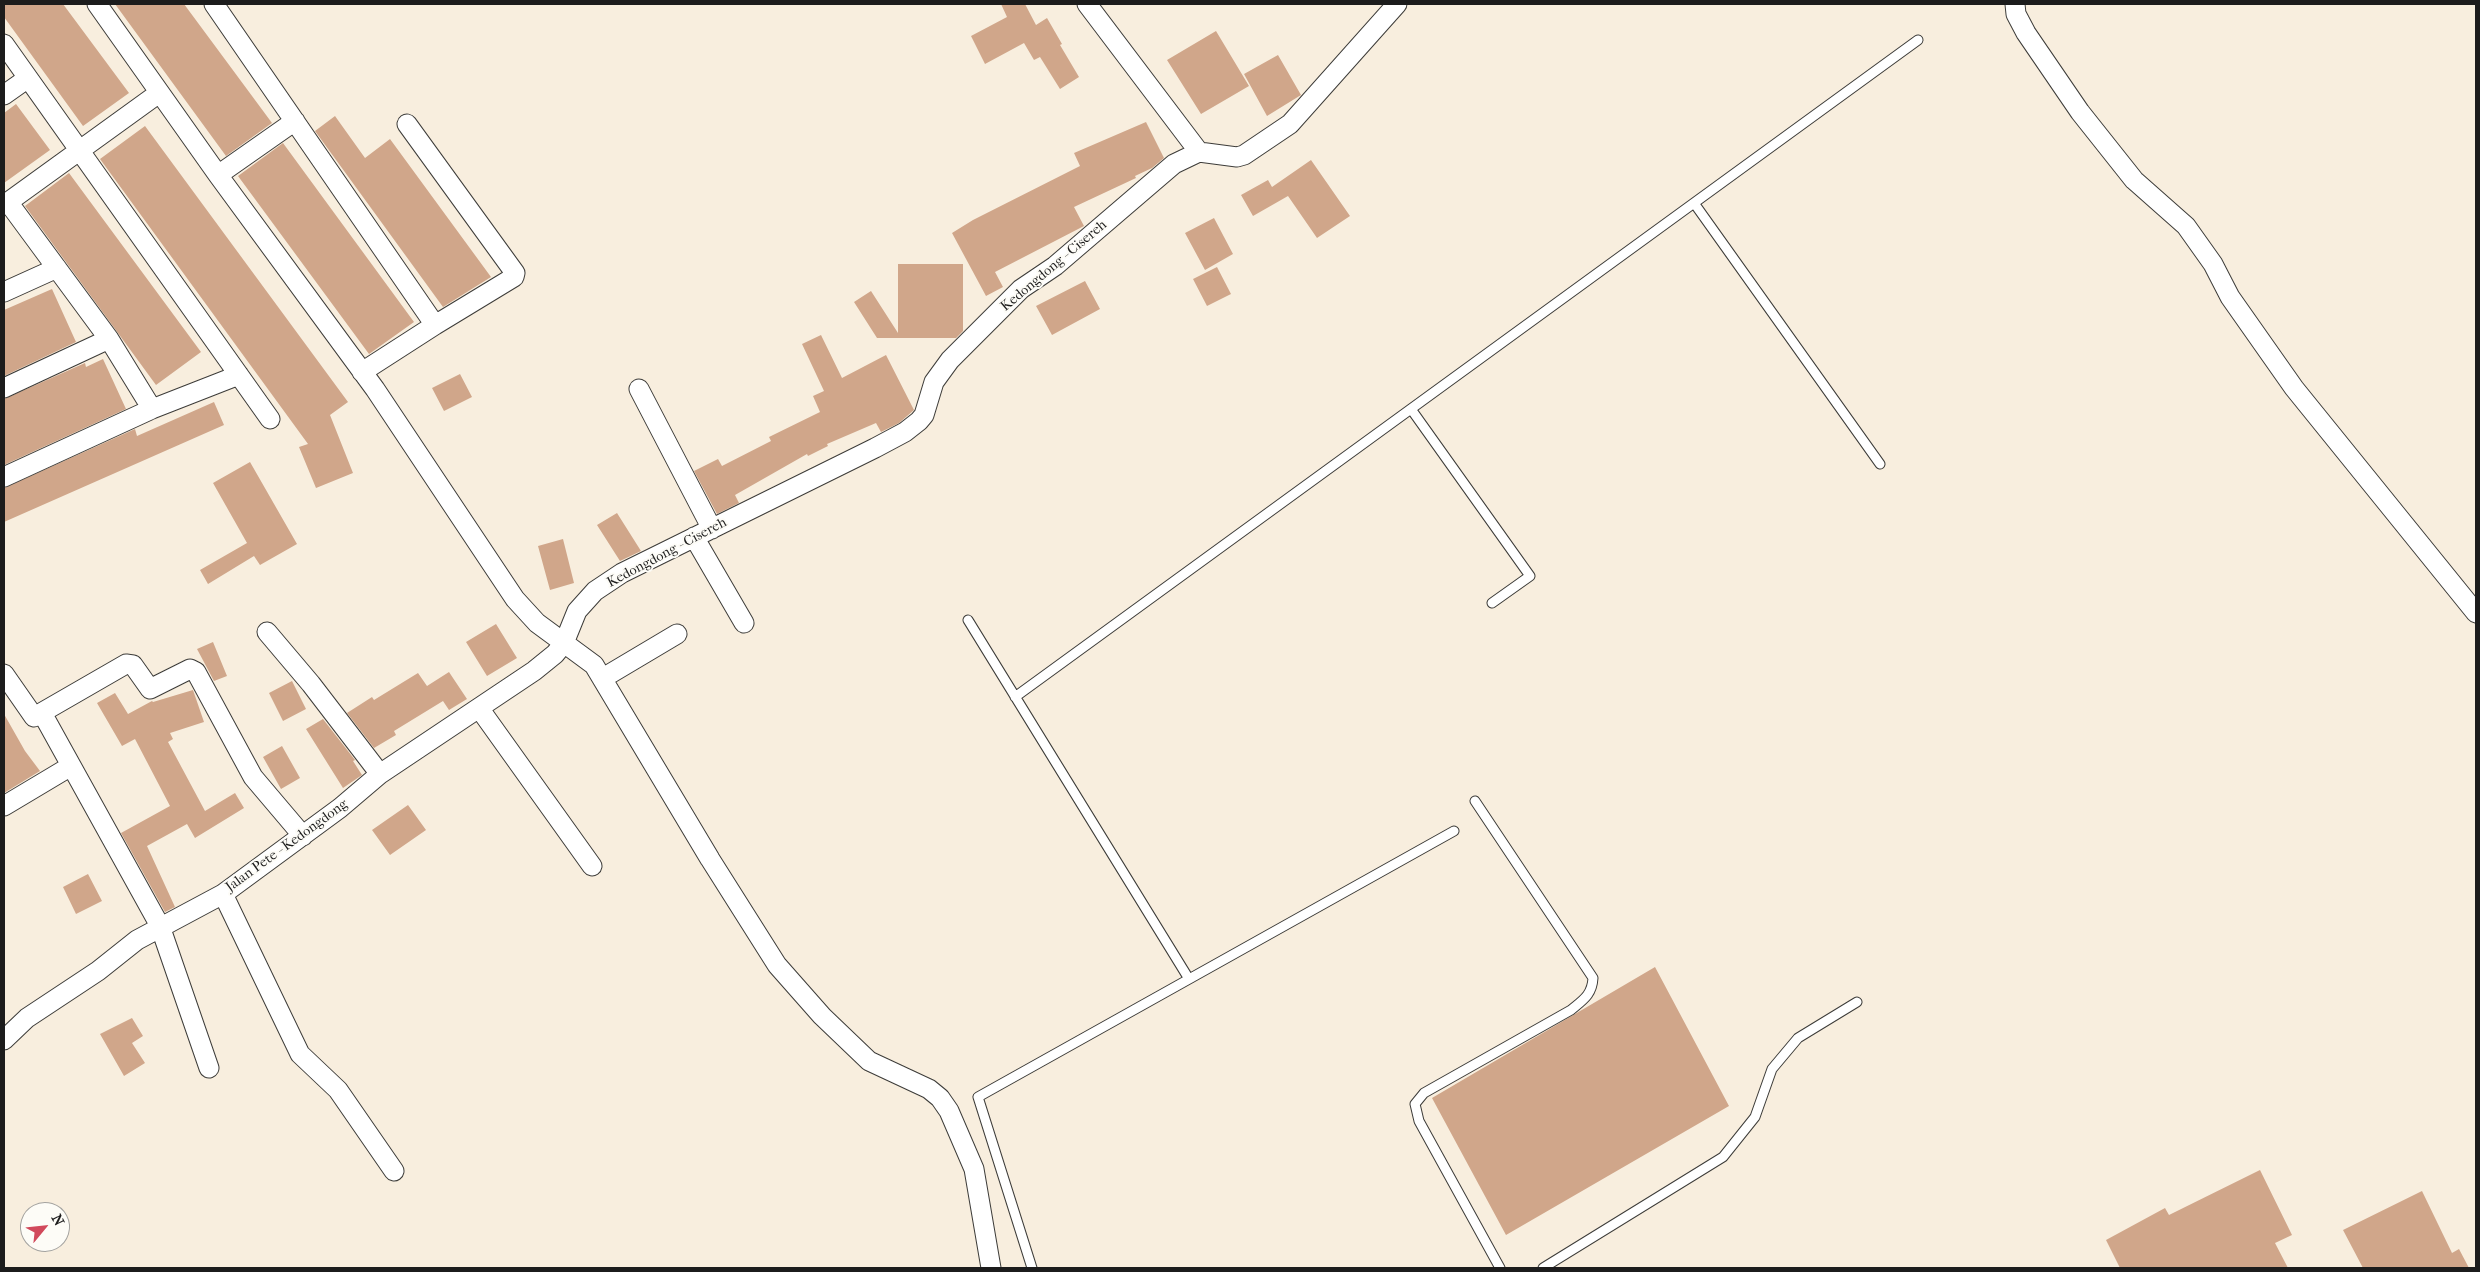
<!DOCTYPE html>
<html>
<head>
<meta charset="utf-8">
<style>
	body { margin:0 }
	#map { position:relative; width:2480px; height:1272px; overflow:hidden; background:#f8eede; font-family:"IM FELL French Canon",serif }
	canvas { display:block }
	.frame { position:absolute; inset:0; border:5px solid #1c1c1c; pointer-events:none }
	.north { position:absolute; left:20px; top:1202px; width:50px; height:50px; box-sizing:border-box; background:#fdfcf7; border:1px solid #a3a29f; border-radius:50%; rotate:62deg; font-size:14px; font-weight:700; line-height:20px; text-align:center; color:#1c1c1c }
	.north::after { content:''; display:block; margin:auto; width:18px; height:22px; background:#d1495b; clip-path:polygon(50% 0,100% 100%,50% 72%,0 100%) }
</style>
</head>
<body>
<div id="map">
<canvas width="2480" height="1272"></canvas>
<div class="frame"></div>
<div class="north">N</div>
</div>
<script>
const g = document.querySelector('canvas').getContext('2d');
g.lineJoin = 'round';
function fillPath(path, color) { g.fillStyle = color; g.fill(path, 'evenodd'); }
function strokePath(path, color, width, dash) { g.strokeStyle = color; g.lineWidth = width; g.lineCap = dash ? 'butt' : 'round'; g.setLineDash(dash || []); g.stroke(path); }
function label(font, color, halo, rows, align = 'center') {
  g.font = font + ' "IM FELL French Canon",serif'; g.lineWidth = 4; g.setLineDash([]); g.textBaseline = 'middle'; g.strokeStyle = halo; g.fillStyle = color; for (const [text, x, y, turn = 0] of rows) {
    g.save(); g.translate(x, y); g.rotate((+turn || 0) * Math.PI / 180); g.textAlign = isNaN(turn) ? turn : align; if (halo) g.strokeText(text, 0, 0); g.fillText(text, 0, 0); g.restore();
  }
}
fillPath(new Path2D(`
	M4,4H63L129,93L83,126L4,17Z
	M115,4H184L272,123L226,156Z
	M1001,4H1025L1036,25L1047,18L1062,44L1060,45L1079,77L1060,89L1040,57L1034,60L1024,43L985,64L971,36L1007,17Z
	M1216,31L1249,86L1201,114L1167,60Z
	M1278,55L1301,95L1267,116L1244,74Z
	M16,104L50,150L4,183V113Z
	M335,116L365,158L390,139L491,277L443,307L315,131Z
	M1146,122L1164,158L1152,168L1135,176L1136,178L1074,207L1084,226L995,272L1003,287L986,296L952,233L973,220L1080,166L1074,153Z
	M145,126L348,402L330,415L353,473L316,488L299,447L308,444L100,159Z
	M283,143L414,322L369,354L238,176Z
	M1311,160L1350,216L1317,238L1288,196L1253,216L1241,195L1268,180L1272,187Z
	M69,173L201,352L156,385L25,206Z
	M1214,218L1233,254L1205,270L1185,233Z
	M898,264H963V331L956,338H877L854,302L871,291L898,333Z
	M1217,267L1231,294L1207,306L1193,279Z
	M1085,281L1100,309L1052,335L1036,306Z
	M52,289L76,342L4,376V310Z
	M821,335L842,378L886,355L914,410L899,423L881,432L876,423L827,444L828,446L808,456L807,454L735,495L739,503L717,514L694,471L718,459L722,466L771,441L769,437L820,412L813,396L824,391L802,344Z
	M103,359L126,409L4,465V399L85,363L86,367Z
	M460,374L472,397L444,411L432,388Z
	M214,402L224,425L4,522V488L135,429L137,436Z
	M250,462L297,544L260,565L254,556L208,584L200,570L247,543L213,483Z
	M617,513L641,551L620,561L597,525Z
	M563,539L574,583L550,590L538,546Z
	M496,624L517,658L487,676L466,642Z
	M213,642L227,676L214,681L197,649Z
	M449,672L467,699L449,710L443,701L394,731L396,735L374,748L347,713L372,697L374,700L418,673L427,686Z
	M292,681L306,709L283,721L269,693Z
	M193,690L204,722L170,733L173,739L168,742L205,811L235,793L244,808L195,838L187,824L147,846L175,907L165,912L121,833L170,806L135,739L122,746L97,703L115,693L128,714L152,701L153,702Z
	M4,714L25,751L40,771L4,793Z
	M323,719L355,760L353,761L362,775L343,788L306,729Z
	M282,746L300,778L281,789L263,757Z
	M408,805L426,830L390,855L372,830Z
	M88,874L102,901L76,914L63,887Z
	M1655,967L1729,1106L1506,1235L1432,1098Z
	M132,1018L143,1036L132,1043L145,1063L124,1076L100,1034Z
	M2260,1170L2292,1235L2275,1243L2288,1268H2120L2106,1240L2165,1208L2169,1215Z
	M2422,1191L2452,1253L2459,1249L2469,1268H2363L2343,1230Z`), '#d0a68a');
const lane = new Path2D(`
	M1694,203L1880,464
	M1411,409L1530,576L1492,603
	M968,620L1189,979
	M1015,697L1918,40
	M1475,801L1593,978C1592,995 1583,1000 1571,1010L1424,1093L1415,1104L1419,1121L1500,1268
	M1032,1268L978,1097L1454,831
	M1543,1268L1723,1157L1755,1117L1772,1069L1798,1038L1857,1002`);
const street = new Path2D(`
	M97,4L218,175L375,389L515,599L537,623L594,665L710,859L777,965L822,1016L869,1061L929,1089L940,1098L949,1111L974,1169L991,1268
	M214,4L435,325L514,277L515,273L407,124
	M2015,4L2016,14L2026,33L2080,112L2134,180L2186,226L2213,264L2230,297L2294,388L2476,613
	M4,44L270,419
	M4,95L28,78
	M1199,152L1237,157L1244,155L1290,124L1397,4
	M218,175L295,121
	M8,202L109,339L152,409
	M4,205L159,93
	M4,292L57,268
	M362,372L435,325
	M4,388L109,339
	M639,389L712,529
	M4,477L152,409L239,375
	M694,537L744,623
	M267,632L311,684L380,774
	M4,674L34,717L126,664L133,665L150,689L190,669L196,672L253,777L303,836
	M603,678L677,634
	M479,708L592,866
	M42,713L160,926L209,1068
	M4,806L71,766
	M223,894L300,1054L338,1090L394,1171
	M4,1040L27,1018L98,971L137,940L223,894L340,808L380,774L534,671L555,654L564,643L577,611L595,591L622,573L875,448L905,432L919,421L924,415L934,382L950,360L1021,289L1055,266L1174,164L1199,152L1087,4`);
strokePath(lane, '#3d3c39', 11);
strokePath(street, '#3d3c39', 21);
strokePath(lane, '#fff', 9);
strokePath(street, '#fff', 19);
label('14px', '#1c1c1c', '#fdfcf7', [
	["Kedongdong - Cisereh",1054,266,-40],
	["Kedongdong - Cisereh",667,553,-28],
	["Jalan Pete - Kedongdong",287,846,-36]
]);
</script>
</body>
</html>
